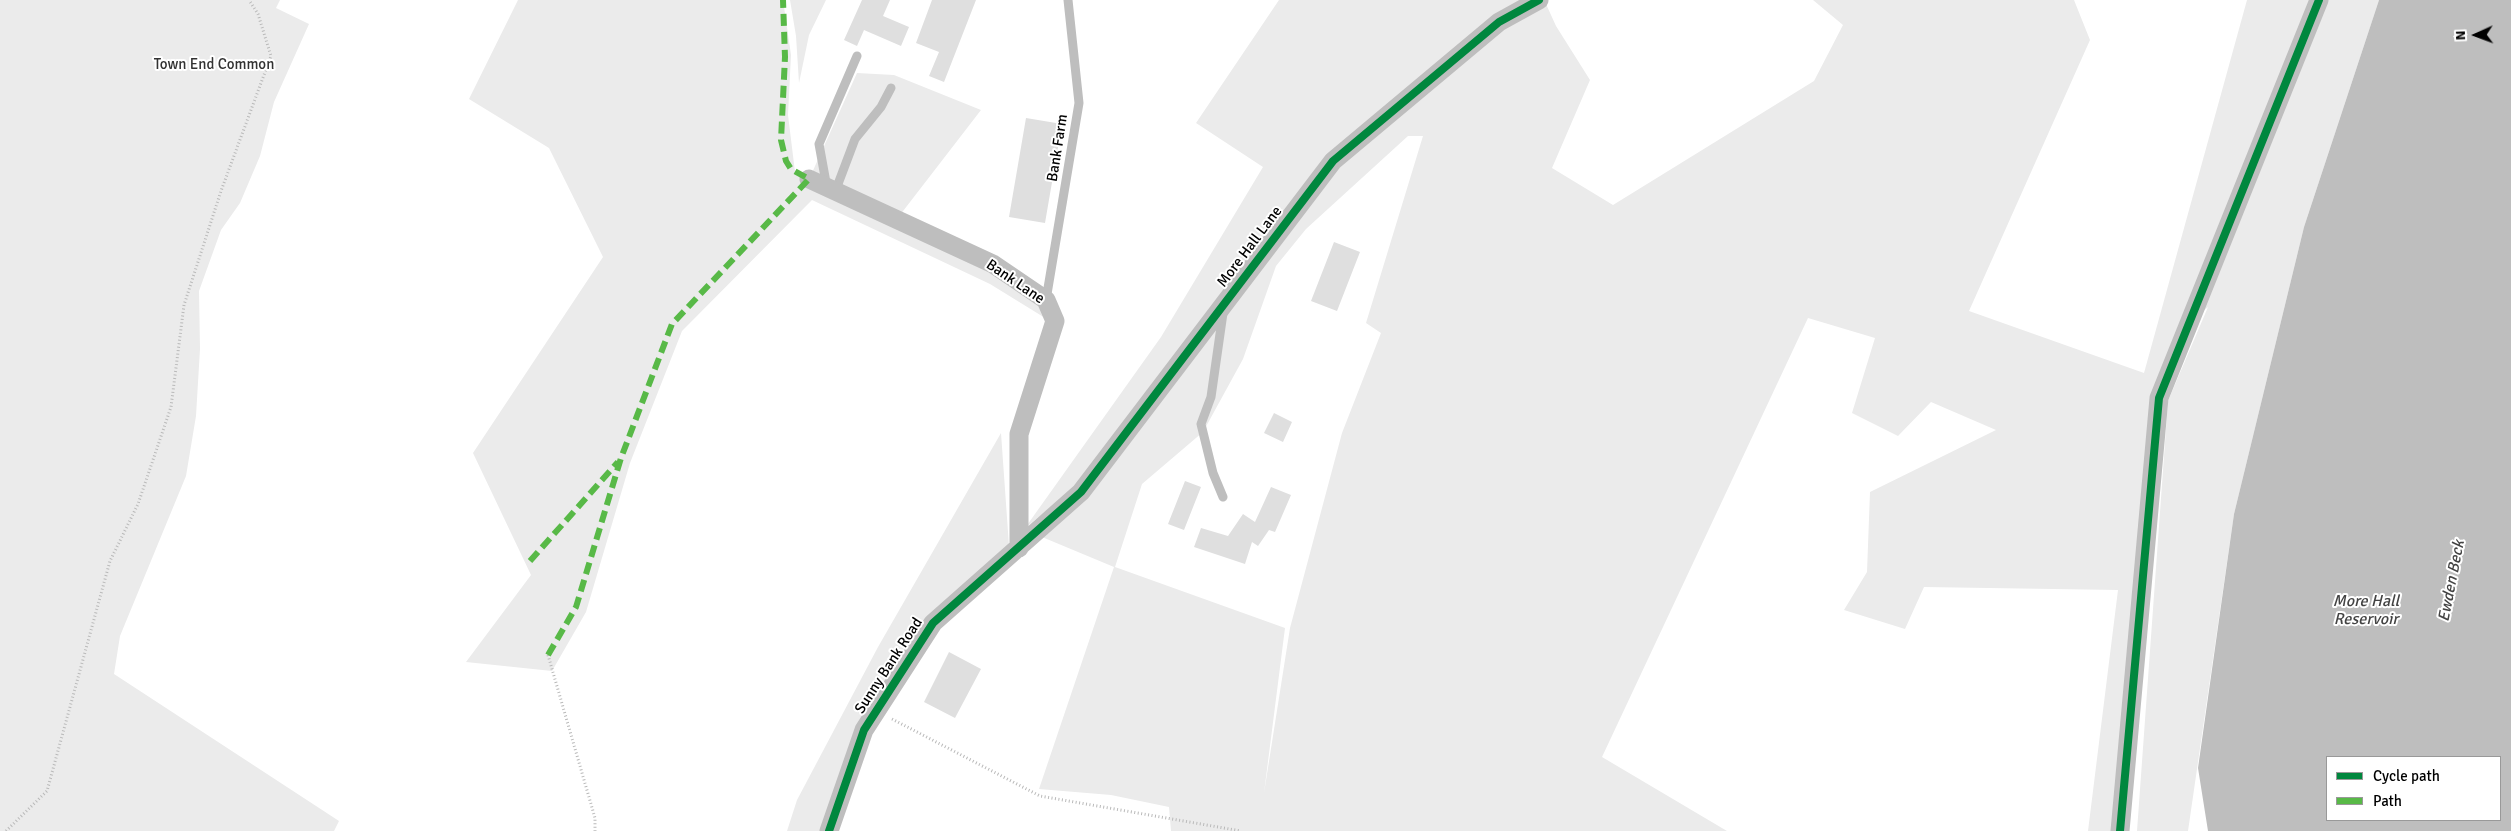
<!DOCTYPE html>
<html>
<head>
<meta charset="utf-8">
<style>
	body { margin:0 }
	#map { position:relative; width:2511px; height:831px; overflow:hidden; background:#fff; font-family:Signika,sans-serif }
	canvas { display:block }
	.legend { position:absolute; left:2326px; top:756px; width:175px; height:65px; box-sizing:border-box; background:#fff; border:1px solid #999; margin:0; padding:6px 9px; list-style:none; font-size:15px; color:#000 }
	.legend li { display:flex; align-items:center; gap:10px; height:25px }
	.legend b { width:25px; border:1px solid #999 }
	.north { position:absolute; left:2451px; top:10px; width:50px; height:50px; -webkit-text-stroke:4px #fff; paint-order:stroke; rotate:268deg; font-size:14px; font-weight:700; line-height:20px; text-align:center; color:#000 }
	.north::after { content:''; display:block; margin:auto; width:18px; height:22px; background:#000; clip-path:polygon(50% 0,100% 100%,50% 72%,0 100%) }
</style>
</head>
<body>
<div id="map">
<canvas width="2511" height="831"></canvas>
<ul class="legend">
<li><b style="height:6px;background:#00873e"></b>Cycle path</li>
<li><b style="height:6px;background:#58b947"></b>Path</li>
</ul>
<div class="north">N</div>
</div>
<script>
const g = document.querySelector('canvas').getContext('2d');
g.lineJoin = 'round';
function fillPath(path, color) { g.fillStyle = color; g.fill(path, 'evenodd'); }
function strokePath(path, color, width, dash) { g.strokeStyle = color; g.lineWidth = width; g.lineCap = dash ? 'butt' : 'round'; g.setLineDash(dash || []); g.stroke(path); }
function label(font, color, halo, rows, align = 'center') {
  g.font = font + ' Signika,sans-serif'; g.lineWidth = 4; g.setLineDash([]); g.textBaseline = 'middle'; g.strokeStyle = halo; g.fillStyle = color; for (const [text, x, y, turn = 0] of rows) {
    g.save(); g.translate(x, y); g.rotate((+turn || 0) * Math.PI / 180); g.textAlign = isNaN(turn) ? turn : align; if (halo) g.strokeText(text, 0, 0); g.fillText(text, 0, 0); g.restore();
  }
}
fillPath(new Path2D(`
	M0,0H280L276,8L309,24L274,102L260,156L240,203L221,230L199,291L200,349L196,416L186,476L120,636L114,674L339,821L334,831H0Z
	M518,0H783L791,55L788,115L795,172L809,183L991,267L1042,300L1050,321L990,284L812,200L682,331L630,463L586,612L552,671L466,662L531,575L473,453L603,257L549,148L469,99Z
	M790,0H826L809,35L799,83L796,36Z
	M1279,0H1524L1328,157L1073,489L1025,528L1161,337L1263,167L1196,123Z
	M1813,0H2074L2090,40L1969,311L2144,373L2247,0H2379L2304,227L2234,514L2188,831H2137L2168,401L2208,307L2178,332L2151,396L2113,831H2088L2118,590L1924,587L1905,629L1844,610L1867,572L1870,492L1996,430L1931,402L1898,436L1852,413L1875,338L1808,318L1602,757L1727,831H1171L1169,807L1111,795L1039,789L1114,567L1042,537L1338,164L1502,27L1546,4L1556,26L1590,80L1552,168L1613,205L1814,81L1843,25ZM1408,136H1423L1366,323L1381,333L1342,433L1290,628L1264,793L1285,628L1115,567L1142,484L1203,432L1243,359L1276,266L1306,229Z
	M857,73L894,75L981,110L900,215L811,175Z
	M1001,433L1009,546L926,620L822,831H787L797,800L878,647Z`), '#ebebeb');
fillPath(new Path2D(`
	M2379,0H2511V831H2208L2198,768L2234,514L2304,227ZM2327,757H2500V820H2327Z`), '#bebebe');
fillPath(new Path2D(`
	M862,0H890L883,16L909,27L901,46L864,30L857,46L844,40Z
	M932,0H976L944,82L929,76L939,52L916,43Z
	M1026,118L1062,124L1045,223L1009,217Z
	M1334,242L1360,252L1337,311L1311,301Z
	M1274,413L1292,422L1283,442L1264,433Z
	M1185,481L1201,487L1184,530L1168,524Z
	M1271,487L1291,495L1275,532L1269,530L1258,546L1252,542L1245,564L1194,547L1201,528L1228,536L1243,514L1255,522Z
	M949,652L981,669L955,718L924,702Z`), '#dfdfdf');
strokePath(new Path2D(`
	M548,655L595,818V831
	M892,719L1040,796L1241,831
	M6,831L47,791L110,561L138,504L171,407L184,305L221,191L271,56L258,14L249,0`), '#b9b9b9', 3, [1, 2.5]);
strokePath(new Path2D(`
	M827,188L819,144L857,56
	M835,192L855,139L881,107L891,88
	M1046,300L1079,103L1068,0
	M1223,313L1211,397L1201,424L1213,473L1223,497`), '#bebebe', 9);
strokePath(new Path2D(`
	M809,179L993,264L1046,300L1055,321L1019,434V548
	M829,831L864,730L933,623L1081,492L1333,161L1499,22L1539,0
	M2120,831L2159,398L2319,0`), '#bebebe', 19);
strokePath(new Path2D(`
	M530,561L618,462
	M548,655L576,607L621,458L672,324L809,179L791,169L786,161L781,140L785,57L783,0`), '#58b947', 6, [12, 6]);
strokePath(new Path2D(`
	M829,831L864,730L933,623L1081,492L1333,161L1499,22L1539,0
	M2120,831L2159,398L2319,0`), '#00873e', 8);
label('15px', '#323232', '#fff', [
	["Town End Common",214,65]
]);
label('15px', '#000', '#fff', [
	["Bank Farm",1058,148,-81],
	["More Hall Lane",1250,247,-53],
	["Bank Lane",1015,282,34],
	["Sunny Bank Road",889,666,-57]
]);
label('italic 16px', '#434343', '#fff', [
	["Ewden Beck",2452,581,-79],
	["More Hall",2366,602],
	["Reservoir",2366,620]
]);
</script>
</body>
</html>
